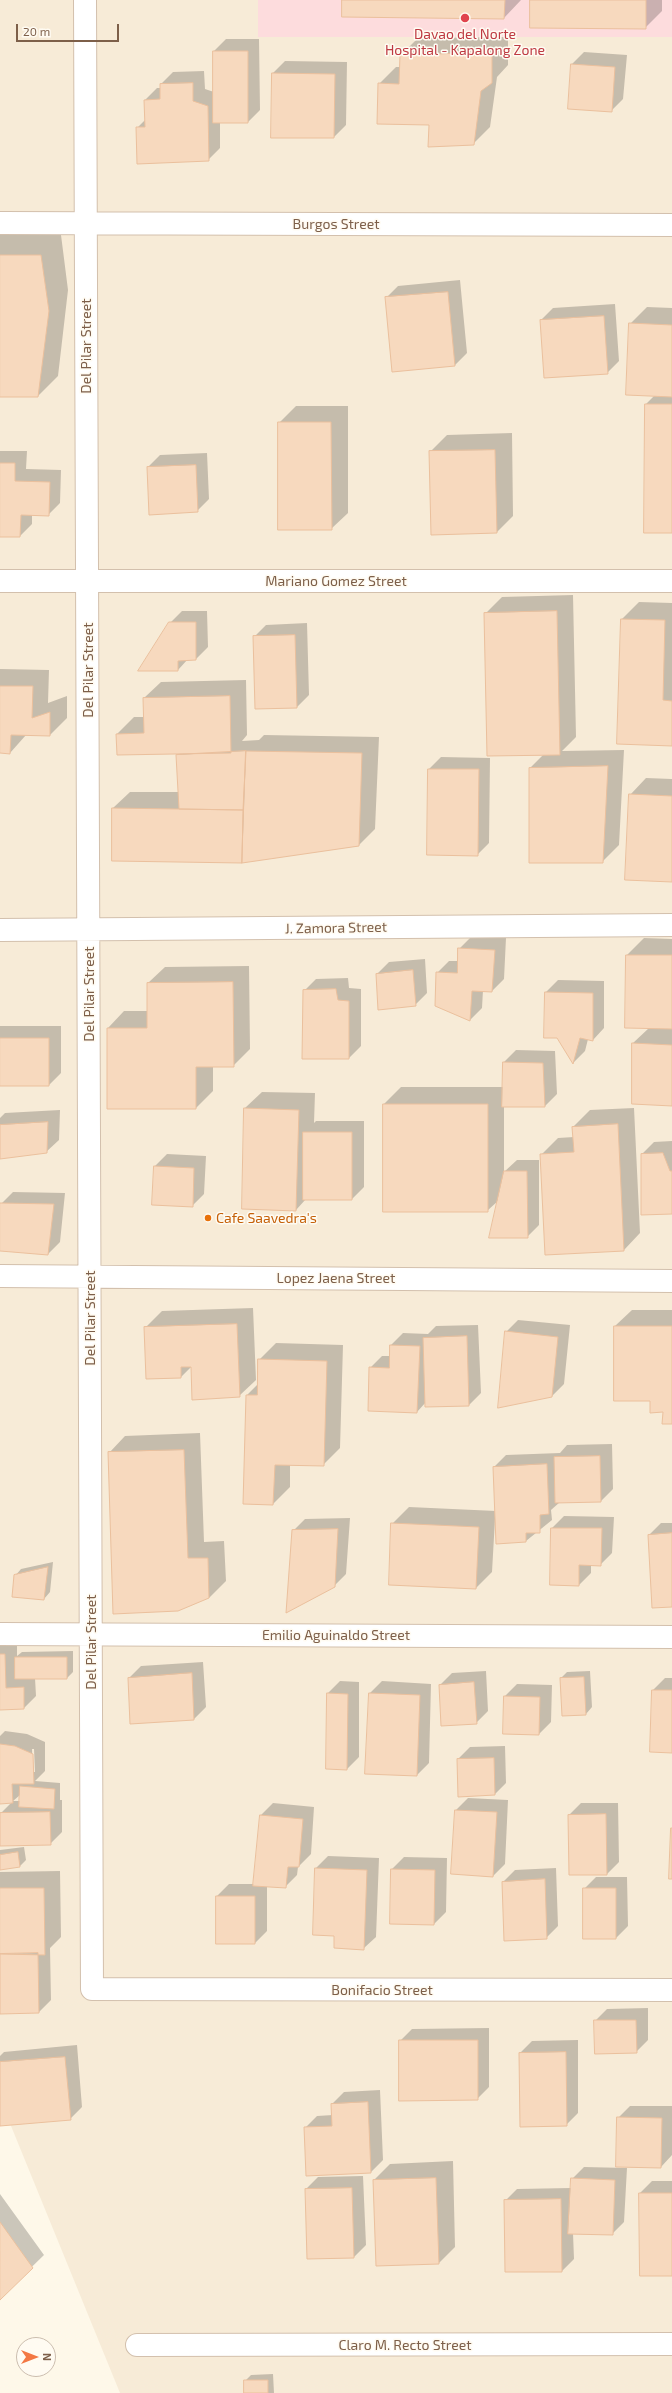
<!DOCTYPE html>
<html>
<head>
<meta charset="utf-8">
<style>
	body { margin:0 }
	#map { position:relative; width:672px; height:2393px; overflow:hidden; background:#fef8e9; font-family:"Exo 2",sans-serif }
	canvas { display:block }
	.north { position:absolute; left:16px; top:2337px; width:40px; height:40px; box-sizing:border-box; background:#fffbf2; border:1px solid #cbbdae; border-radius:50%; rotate:90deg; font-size:11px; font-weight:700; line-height:16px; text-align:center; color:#7d5f49 }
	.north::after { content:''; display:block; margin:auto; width:14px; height:18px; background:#f37844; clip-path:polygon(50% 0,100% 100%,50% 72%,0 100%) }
	.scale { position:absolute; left:16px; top:24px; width:103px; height:18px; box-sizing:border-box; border:2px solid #7d5f49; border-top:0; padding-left:5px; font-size:12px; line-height:14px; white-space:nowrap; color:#7d5f49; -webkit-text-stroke:3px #fffbf2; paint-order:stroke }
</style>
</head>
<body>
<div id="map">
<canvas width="672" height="2393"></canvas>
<div class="north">N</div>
<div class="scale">20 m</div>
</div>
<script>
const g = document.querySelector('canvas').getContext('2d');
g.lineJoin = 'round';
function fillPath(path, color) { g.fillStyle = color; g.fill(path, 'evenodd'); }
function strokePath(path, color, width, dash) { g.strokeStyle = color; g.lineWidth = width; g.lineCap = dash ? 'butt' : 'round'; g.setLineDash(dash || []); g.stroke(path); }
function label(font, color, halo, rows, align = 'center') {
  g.font = font + ' "Exo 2",sans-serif'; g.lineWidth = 3; g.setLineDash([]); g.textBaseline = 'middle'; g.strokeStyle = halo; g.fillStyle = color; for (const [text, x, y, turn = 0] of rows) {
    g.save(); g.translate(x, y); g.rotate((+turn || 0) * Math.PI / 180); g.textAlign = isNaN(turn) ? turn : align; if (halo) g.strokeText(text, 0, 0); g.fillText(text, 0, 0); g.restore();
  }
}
fillPath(new Path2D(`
	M0,0H672V2393H120L0,2099Z`), '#f7ebd7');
fillPath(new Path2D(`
	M258,0H672V37H258Z`), '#fddcdd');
fillPath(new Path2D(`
	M343,0H521L504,18Z
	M531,0H662V11L645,28Z
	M508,37V65L497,77L490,127L473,144L431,124L379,84L396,67H401V55L418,38Z
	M226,39H259L260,110L248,122H220V148L208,160L137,128L146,119L145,100L157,88H161V84L173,72L204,71L205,89L214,92V51Z
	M584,52L627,55L623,99L611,111L572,64Z
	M285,61L347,62L346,125L334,137L273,73Z
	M0,235H61L68,290L58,376L38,396H0Z
	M460,280L467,353L455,365L386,298L398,286Z
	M615,304L619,361L607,373L541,320L553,308Z
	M647,307L672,308V532L646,404L655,395L630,324Z
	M296,406H348V513L331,529L279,423Z
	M512,433L513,516L497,532L430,452L447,435Z
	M0,451H27L26,469L61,470L60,503L48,515L32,514V524L20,536H0Z
	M207,453L209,499L197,511L148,467L160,455Z
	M573,595L576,737L562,751L624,750L619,845L602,862L530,768L544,754L485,614L502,597Z
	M639,602L672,603V745L622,619Z
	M182,611H207L208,647L196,659H188L178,670L170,623Z
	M307,623L309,695L297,707L254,637L266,625Z
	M0,669L49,670L48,703L67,696V718L50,735H26L10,753L0,752Z
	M246,680L247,735L242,741L259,740L264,735L379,737L375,829L358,846L242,862L113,860V808L130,792H179L177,756L180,753L117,734L134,717H145L144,698L161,682Z
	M441,757L490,758L489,843L477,855L429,769Z
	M646,778L672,779V881L630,795Z
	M471,937L506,938L504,979L492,991L483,990L482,1008L470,1020L437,973L449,961H458L459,949Z
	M644,938L672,939V1105L633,1043L649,1028L627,955Z
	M425,959L427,993L415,1005L377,974L389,962Z
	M249,966L250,1049L233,1066H213V1091L196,1108L108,1028L124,1011H148V983L165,967Z
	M348,978L349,988L361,989V1046L349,1058H303L304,991L316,979Z
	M558,980L604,981V1028L593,1040L588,1039L585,1051L573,1063L546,992Z
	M0,1026H61V1073L49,1085H0Z
	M516,1050L555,1051L557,1094L545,1106H504V1172L517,1160H539V1225L527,1237L499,1200L487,1211H384V1104L401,1087H504V1062Z
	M262,1092L315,1093L314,1123L316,1121H364V1187L352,1199H306L296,1210L245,1108Z
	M634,1108L640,1233L624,1250L541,1155L558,1138L574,1137L573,1127L590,1110Z
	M60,1110L59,1140L46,1152L0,1158V1118L5,1113Z
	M672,1141V1213L642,1154L654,1142Z
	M167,1154L206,1156L204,1194L192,1206L155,1166Z
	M13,1192L65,1193L60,1242L48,1254L0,1250L1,1204Z
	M253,1308L256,1380L239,1396L192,1366L181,1377L147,1378L145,1328L162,1311Z
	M632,1310H672V1423L664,1410L651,1400L615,1326Z
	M518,1320L570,1325L564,1384L552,1396L506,1332Z
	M478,1325L481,1393L469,1405L426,1402L417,1412L370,1368L382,1356H390L391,1345L403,1333L428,1334L436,1326Z
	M276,1343L343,1345L340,1448L323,1465L290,1464V1487L273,1504L247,1395L258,1384L259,1360Z
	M200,1433L204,1542L224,1541L226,1581L209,1598L109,1453L125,1436Z
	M612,1444L613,1489L601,1501L560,1502L551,1510L552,1520L526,1541L497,1542L495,1519L492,1572L476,1588L392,1524L409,1507L496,1511L494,1467L506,1455L560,1453L567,1445Z
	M564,1516L614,1517L612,1553L600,1565L591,1564V1573L579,1585L552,1528Z
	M350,1518L346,1574L334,1586L293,1531L305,1519Z
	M661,1523H672V1606L649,1535Z
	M53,1562L50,1592L44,1599L15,1576L21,1569Z
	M17,1642V1656L22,1652L73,1651V1672L67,1678H35L36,1696L24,1708L0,1709V1643Z
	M203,1662L206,1707L194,1719L131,1723L129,1678L141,1666Z
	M486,1671L488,1711L476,1723L442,1725L440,1685L452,1673Z
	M590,1671L592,1707L586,1714L561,1678L567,1672Z
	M665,1678H672V1752L653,1690Z
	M340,1681L359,1682V1757L347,1769L328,1693Z
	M382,1681L431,1684L429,1763L417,1775L370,1693Z
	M517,1684L552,1685L551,1722L539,1734L505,1696Z
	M5,1731L27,1734L45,1742V1771L35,1781L60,1783V1800H62V1832L50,1844L1,1813L12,1802L0,1803V1736ZM32,1749H34L35,1772H33ZM20,1795V1801H13Z
	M505,1746L506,1783L494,1795L458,1759L470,1747Z
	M468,1798L508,1800L505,1864L493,1876L456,1810Z
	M273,1803L314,1807L311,1854L298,1867L297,1875L285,1887L267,1886V1931L255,1943L217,1896L229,1884H254L261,1815Z
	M581,1803H618L619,1862L607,1874L569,1815Z
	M24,1847L26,1860L20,1866L0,1869V1850Z
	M328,1856L379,1858L376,1937L364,1948L335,1935L316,1868Z
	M404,1857L447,1858L446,1912L434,1924L391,1923L392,1869Z
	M556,1868L558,1926L546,1938L503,1882L515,1870Z
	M60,1871L61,1937L50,1948L51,2000L39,2012L0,2013V1872Z
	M596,1877H627L628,1926L616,1938L584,1889Z
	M648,2008V2040L636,2052L595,2021L607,2009Z
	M489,2028V2087L477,2099L400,2041L412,2029Z
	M578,2040V2113L566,2125L520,2053L532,2041Z
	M77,2045L82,2107L70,2119L0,2125V2056L4,2052Z
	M380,2090L383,2160L371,2172L305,2128L317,2116L333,2115L332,2104L344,2092Z
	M630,2106H672V2155L661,2167L618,2118Z
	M453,2161L455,2247L439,2263L374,2180L390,2164Z
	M584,2167L627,2168L624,2222L612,2234L573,2233L574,2259L562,2271L505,2201L517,2189L571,2188L572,2179Z
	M363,2176L366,2245L354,2257L306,2189L318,2177Z
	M652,2181H672V2275L640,2193Z
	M0,2194L44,2255L0,2298Z
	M273,2374L274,2393H245V2381L251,2375Z`), '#0003');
const building = new Path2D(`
	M342,0H505L504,19L342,17Z
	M530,0H646V29L530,28Z
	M213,51H248V123H213Z
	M492,53V83L481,91L474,145L428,147L429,125L377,124L378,83L399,84L400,55Z
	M571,64L615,67L612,112L568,109Z
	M272,73L335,74L334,138H271Z
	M193,83V101L208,106L209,161L137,164L136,127H145L144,100L160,99V84Z
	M0,255H41L49,311L38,397H0Z
	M448,292L455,366L392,372L385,297Z
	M604,316L608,374L544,378L540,320Z
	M629,323L672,325V397L626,395Z
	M645,404H672V533H644Z
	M278,422H331L332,530H278Z
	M495,450L497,533L431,535L429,451Z
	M0,463H15V481L50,482L49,516L21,515L20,537H0Z
	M196,465L198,512L149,515L147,467Z
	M557,611L560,755L487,756L484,613Z
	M621,619L665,620L663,700L672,701V746L617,744Z
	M169,622H196V660L178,661V671H138Z
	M295,635L297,708L255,709L253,636Z
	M0,686H33L32,718L50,712V736L11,735L10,754L0,753Z
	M230,696L231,753L117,755L116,734L144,733L143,698Z
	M246,751L243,810L179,809L176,755Z
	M246,751L362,753L359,846L242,863Z
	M608,766L603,863H529V768Z
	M428,769H479L478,856L427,855Z
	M629,794L672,796V882L625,880Z
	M112,808L243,810L242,863L112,861Z
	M458,948L495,950L492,992L472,991L470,1021L435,1006L436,972L457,973Z
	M626,955H672V1029L625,1028Z
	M413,970L416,1006L378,1010L376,974Z
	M233,982L234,1067H196V1109H107V1028H147V983Z
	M336,989L338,1000L349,1001V1059H302L303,990Z
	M545,992L593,993V1041L580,1038L573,1064L557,1038H544Z
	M0,1038H49V1086H0Z
	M632,1043L672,1045V1106L632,1104Z
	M503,1062L543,1063L545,1107H502Z
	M383,1104H488V1212H383Z
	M244,1108L299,1110L296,1211L242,1209Z
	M48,1122L47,1153L0,1159V1125Z
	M618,1124L624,1251L545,1255L540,1154L574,1152L572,1127Z
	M303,1132H352V1200H303Z
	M663,1153L670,1171H672V1214L641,1215V1154Z
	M154,1166L194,1168L193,1207L152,1205Z
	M504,1171H527L528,1238H489Z
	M0,1203L54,1204L48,1255L0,1251Z
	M237,1324L240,1397L192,1400L191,1367H181V1378L146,1379L144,1327Z
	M614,1326H672V1424H662L663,1412L650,1413V1401H614Z
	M505,1331L558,1337L552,1397L498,1408Z
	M467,1336L469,1406L425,1407L423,1338Z
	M390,1345L420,1346L417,1413L368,1411L369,1367L389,1368Z
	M258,1359L327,1361L324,1466L275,1465L273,1505L243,1504L246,1395H257Z
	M184,1450L188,1558H208L209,1598L178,1611L113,1614L108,1452Z
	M600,1456L601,1502L555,1503L554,1457Z
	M547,1464L549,1514L540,1515V1533H526V1542L496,1544L493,1467Z
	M391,1523L479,1527L476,1589L389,1585Z
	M551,1528H602L601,1566L579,1565V1586L550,1585Z
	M338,1529L335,1587L286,1613L292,1530Z
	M672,1533V1607L652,1608L648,1535Z
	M48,1567L44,1600L12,1597L14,1575Z
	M0,1654H5L6,1688L24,1687V1709L0,1710Z
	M15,1657H67V1679H15Z
	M192,1673L194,1720L130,1724L128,1678Z
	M584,1677L586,1715L562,1716L560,1678Z
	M474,1682L477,1724L441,1726L439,1685Z
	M652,1690H672V1753L650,1752Z
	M327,1693L348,1694L347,1770L326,1769Z
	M369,1693L420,1695L417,1776L365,1774Z
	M504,1696L540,1697L539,1735L503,1734Z
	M0,1744L15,1746L33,1754L34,1784H12L13,1803L0,1804Z
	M494,1758L495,1795L458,1797L457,1759Z
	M20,1786L55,1789L54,1809L19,1807Z
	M455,1810L497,1812L493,1877L451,1874Z
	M50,1812L51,1845L0,1846V1813Z
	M606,1814L607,1875H569L568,1815Z
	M260,1815L303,1819L299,1867H288L286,1888L253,1886Z
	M671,1828H672V1879H669Z
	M18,1852L20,1867L0,1870V1855Z
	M315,1868L367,1870L364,1950L334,1948V1936L313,1935Z
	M391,1869L435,1870L434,1925L390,1924Z
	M545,1879L547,1939L504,1941L502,1882Z
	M0,1888H44L45,1955L0,1954Z
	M583,1888H616V1939H583Z
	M216,1896H255V1944H216Z
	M38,1953L39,2013L0,2014V1954Z
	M594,2020H636L637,2053L595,2054Z
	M399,2040H478V2100L399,2101Z
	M566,2052L567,2126L520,2127L519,2053Z
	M65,2057L71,2120L0,2126V2062Z
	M368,2102L371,2173L306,2176L304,2127L332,2126L331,2104Z
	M617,2117L662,2118L661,2168L616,2167Z
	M436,2178L439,2264L376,2266L373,2180Z
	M571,2178L615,2180L613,2235L568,2234Z
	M352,2188L354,2258L307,2259L305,2189Z
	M639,2193H672V2276H640Z
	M561,2199L562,2272H505L504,2200Z
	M0,2222L33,2268L0,2300Z
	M244,2380H268V2393H244Z`);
fillPath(building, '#f7d9be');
strokePath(building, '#ebc09d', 1);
const street = new Path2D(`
	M85,0L92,1989L672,1990
	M0,223L672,225
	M0,581H672
	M0,930L672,925
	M0,1276L672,1281
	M0,1634L672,1637
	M137,2345L672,2344`);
strokePath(street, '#d3c0ad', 24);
strokePath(street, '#fff', 22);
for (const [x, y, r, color] of [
	[465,18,5,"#e0444e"],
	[208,1218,4,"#e8710a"]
]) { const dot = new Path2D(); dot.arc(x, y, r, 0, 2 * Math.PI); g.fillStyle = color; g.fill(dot); strokePath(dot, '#fffbf2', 1.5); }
label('14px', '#be3a42', '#fffbf2', [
	["Davao del Norte",465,34],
	["Hospital - Kapalong Zone",465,50]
]);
label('14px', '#7d5f49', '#fffbf2', [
	["Burgos Street",336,224],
	["Del Pilar Street",86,346,-90],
	["Mariano Gomez Street",336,581],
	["Del Pilar Street",88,670,-90],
	["J. Zamora Street",336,928,-1],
	["Del Pilar Street",89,994,-90],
	["Lopez Jaena Street",336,1278],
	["Del Pilar Street",90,1318,-90],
	["Emilio Aguinaldo Street",336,1635],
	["Del Pilar Street",91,1642,-90],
	["Bonifacio Street",382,1990],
	["Claro M. Recto Street",405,2345]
]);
label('14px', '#c56008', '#fffbf2', [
	["Cafe Saavedra's",216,1218]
], 'left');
</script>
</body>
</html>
